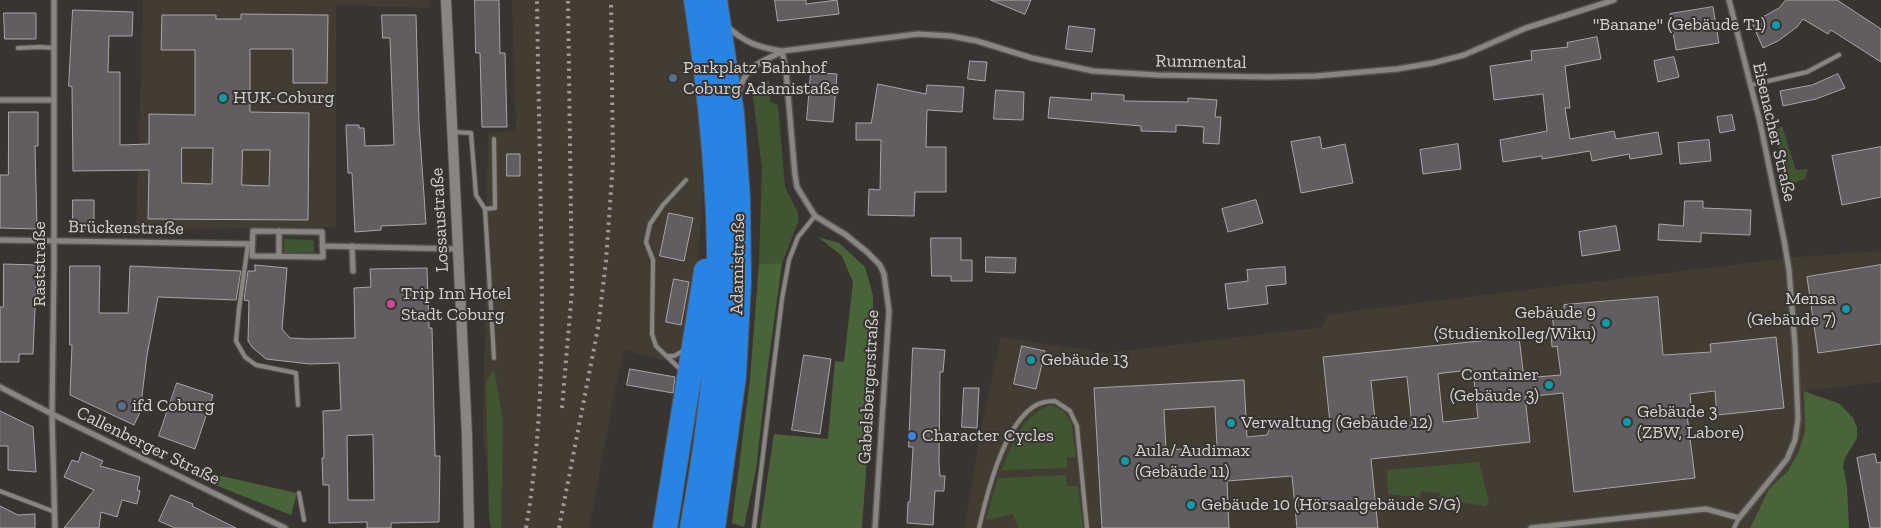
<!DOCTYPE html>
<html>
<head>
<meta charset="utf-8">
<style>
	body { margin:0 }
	canvas { display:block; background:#373431 }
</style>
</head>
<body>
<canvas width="1881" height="528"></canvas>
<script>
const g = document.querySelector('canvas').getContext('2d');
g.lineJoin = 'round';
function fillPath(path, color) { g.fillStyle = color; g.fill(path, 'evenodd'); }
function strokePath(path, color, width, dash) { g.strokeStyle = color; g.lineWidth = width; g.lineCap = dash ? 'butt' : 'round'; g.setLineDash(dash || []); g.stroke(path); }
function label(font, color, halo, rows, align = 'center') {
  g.font = font + ' "Zilla Slab",serif'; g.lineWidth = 4; g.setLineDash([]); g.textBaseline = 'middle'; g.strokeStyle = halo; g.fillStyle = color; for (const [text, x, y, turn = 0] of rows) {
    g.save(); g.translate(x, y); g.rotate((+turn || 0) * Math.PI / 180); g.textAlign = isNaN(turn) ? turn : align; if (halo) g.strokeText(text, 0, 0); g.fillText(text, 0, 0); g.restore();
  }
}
fillPath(new Path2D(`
	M143,0H428L430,8L336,5V227L136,230Z
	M512,0H686L696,67L703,187L699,249L685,360H662L625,350L614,394L589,528H495L483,433L488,134L516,130Z
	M1881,251V382L1804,391L1805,431L1799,451L1788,471L1769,489L1750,528H965L982,424L1001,337L1108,353L1322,327L1329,314L1798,257Z`), '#423c33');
fillPath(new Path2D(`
	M769,80L770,102L778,105L785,187L798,213V222L782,263L759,264L762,168L752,89Z
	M1782,126L1796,170L1808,169L1805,179L1793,183L1785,181L1775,131Z
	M284,239L313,240L314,252L284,253Z
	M494,370L503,421L501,528H491L489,517L486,381Z
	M1051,405L1062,410L1071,421L1076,457H1067V468L1002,470C1013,443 1022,415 1051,405Z
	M1479,462L1489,503L1485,506L1439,499L1440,493L1421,491L1420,498L1388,494L1387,470Z
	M1066,475L1067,486H1078L1083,528H1019L1013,514L986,520L998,478Z`), '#405632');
fillPath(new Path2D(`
	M818,237L839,243L865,267L873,296V372L862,528H760L774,434L828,439L835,361L844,362L853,282L842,256Z
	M782,263L768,365L756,469L744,527L732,523L750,379L759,264Z
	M1804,391L1840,404L1853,418L1857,427V438L1845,458L1843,467L1847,486L1849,528H1750L1769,489L1788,471L1799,451L1805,431Z
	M212,474L297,493L291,515L210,483Z`), '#4a643a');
const building = new Path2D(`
	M475,0H499L500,53H505L507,127H482L480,53H476Z
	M775,0H806V4L837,0L839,14L778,21Z
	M991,0H1031L1025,14Z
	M1786,0H1837L1881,29V62L1831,30L1828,34L1803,19L1797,27L1778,41L1763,48L1752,23L1779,8Z
	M1713,7L1719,43L1676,50L1670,14Z
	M73,10L133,12L132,36H109L108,72H120V145L149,144V114L195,115V50H161L162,15H216V19H241V14L328,15L327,83H293V49H250V112L309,113L308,220L148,219L149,170L73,171L72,87L69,86ZM182,148H213L212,184L182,183ZM243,150H270L269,186L242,185Z
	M4,13H36V39H5Z
	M382,15H416L419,123L426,224L381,226V230L355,232L352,173H348L346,125H359V128H364L365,146L394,145L390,38H383Z
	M1069,26L1095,29L1092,52L1066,49Z
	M1597,37L1601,59L1565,66L1570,108H1565L1570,139L1614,131L1616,139L1658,132L1662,154L1630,159L1629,154L1592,161L1590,151L1542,159V156L1503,162L1500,140L1547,131L1543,94L1494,100L1490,66L1532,60L1531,51L1568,47L1567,43Z
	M1674,57L1679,77L1658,82L1654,61Z
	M970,61L987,62L985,81L968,79Z
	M811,72L837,74L833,122L807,120Z
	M1838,74L1845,88L1816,99L1783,106L1780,91L1812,85Z
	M878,84L926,94L927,85L964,87L962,112L927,110L926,147H946V192H915L914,216L868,215L869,189L880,190L881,140H856V123H871Z
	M996,90L1024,92L1023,120L994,119Z
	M1092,93L1124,95V101L1188,102V98L1217,100L1215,117H1221L1219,144L1203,143L1204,127L1176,125V132L1141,131V126L1048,118L1050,97L1091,100Z
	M9,112H38V146H35L37,229L0,228V175H8Z
	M1732,115L1735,130L1720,133L1717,117Z
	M1320,137L1322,149L1345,144L1353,183L1301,193L1291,142Z
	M1709,140L1711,161L1680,164L1678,143Z
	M1458,144L1461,169L1423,174L1420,150Z
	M1881,147V197L1842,205L1832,156Z
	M507,154H520V176H507Z
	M73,200H94V229H73Z
	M1256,200L1263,223L1228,232L1222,209Z
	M1685,201H1703V208L1751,210L1750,235L1701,233V242L1658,240L1659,224L1683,226Z
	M669,213L693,218L684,261L660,256Z
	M1616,226L1620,250L1582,256L1579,232Z
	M931,238H961V260H972V281H951V276H932Z
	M986,257L1016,258L1015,273L986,272Z
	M4,264L37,265L33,354H19V362H0V307H3Z
	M255,265L287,268L282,329L290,338L309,339L355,338L354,288L371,287L370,269L427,268L429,328H432L435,456H440L439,522L391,523V528H367V522L329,523V485H323L322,458H324L323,411L341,410L339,363L310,364L266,359L253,348L248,341L249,301L244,300L248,271H255ZM373,435L374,500H348L347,436Z
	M1881,265V344L1818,353L1807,277Z
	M70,266H100L99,313H128L130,266L241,271L236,300L158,297L147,355L140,412L134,425L70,395L72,345H70Z
	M1285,267L1286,284L1266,286L1268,304L1228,309L1225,284L1248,281L1247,270Z
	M674,279L689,282L681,325L666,322Z
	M1658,297L1663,355L1711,352L1710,344L1776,337L1784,408L1717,415L1715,391L1690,394L1692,415H1687L1695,478L1574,492L1563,393L1525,397L1530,442L1371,459L1378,528H1297L1292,476L1227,481L1229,528H1102L1094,388L1244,380L1247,437L1267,435L1270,428L1330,423L1323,357L1519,337L1524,378L1561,375L1557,346L1552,347L1551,331H1554L1552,314L1564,313V305ZM1473,370L1478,418L1443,422L1438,374ZM1407,377L1412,425L1376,429L1371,381ZM1215,407L1217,447L1166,450L1164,410Z
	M1022,346L1045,351L1036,389L1014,384Z
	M913,348L945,350L943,372H940L939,463L940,476H945L944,491H935L933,525L907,523L908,502H910L913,447H909Z
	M804,355L831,359L820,434L792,430Z
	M630,369L675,377L673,393L627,385Z
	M177,383L213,395L195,449L159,436Z
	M964,388H979L977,428L962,427Z
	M0,411L33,427L36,472L8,470V446H0Z
	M82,452L103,461L100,466L140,477L137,490L140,491L137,504L122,500L117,517L101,512L99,528H64L94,490L64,477L72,460L78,462Z
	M1875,454L1877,463L1881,462V528H1870L1857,458Z
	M171,495L193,504L192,506L236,528H175L159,521Z
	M0,506L18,515L35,514V528H0Z`);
fillPath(building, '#615d61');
strokePath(building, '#a9a5a8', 1);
const lane = new Path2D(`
	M18,48L40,47L54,48
	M1751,85L1807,72L1839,55
	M454,132L471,133L476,195L485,209L494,358
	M485,209L495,208L494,139
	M248,244L239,309L236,341L245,357L256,365L296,373L298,405
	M666,356H674L683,351
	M681,370L656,346L652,334L653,260L646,242L650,224L663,205L686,180
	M0,491L55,512
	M299,493L304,520
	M754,528L782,299L789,260L798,237L815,216
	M979,528C987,493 1003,428 1033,407C1040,402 1047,401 1055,401L1070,411L1077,426L1087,528
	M1734,528L1739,518`);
const street = new Path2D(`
	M54,0V268L52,414L55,528
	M727,26C743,42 760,48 782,51L918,34L951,36L977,41L1032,58L1093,71L1157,75L1268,77L1316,76L1397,69L1433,63L1464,55L1526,28L1614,0
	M782,51L786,71L795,175L797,187L815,216L846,235L867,252L880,265L884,274L889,311L875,528
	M739,91C746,66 760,62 782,52
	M0,100H54
	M253,231L322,232L323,257L252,256Z
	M0,240L252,244
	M322,246L458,249
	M352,246L353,271
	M279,256V231
	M0,387L52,414L285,528
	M1531,528L1706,509L1739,518L1787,459L1795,440L1798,419L1795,346L1789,270L1784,240L1760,122L1729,0`);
const secondary = new Path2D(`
	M446,0L467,436L469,528`);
const highway = new Path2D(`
	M665,528L706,271
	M692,528C707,446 718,363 719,279C720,186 710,92 696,0
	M713,528L734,376L739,282L738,199L732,113L715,0`);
strokePath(lane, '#555350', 6);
strokePath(street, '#555350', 8);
strokePath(secondary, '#555350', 12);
strokePath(highway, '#555350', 26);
strokePath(lane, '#898682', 4);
strokePath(street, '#898682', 5);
strokePath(secondary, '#898682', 10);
strokePath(highway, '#2884e2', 24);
strokePath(new Path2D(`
	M562,408L572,290L568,0
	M526,528C543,428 543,328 541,227C540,151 538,76 537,0
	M559,528L598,328L606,261L613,162L611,0`), '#9e9c9a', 4, [2.5, 5]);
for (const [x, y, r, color] of [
	[1776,25,5,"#0f9aa8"],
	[673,78,5,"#5c6f8a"],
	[223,98,5,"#0f9aa8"],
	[391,304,5,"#d1479c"],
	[1846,309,5,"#0f9aa8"],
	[1606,323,5,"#0f9aa8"],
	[1031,360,5,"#0f9aa8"],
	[1549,385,5,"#0f9aa8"],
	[122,406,5,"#5c6f8a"],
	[1627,422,5,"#0f9aa8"],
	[1231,423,5,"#0f9aa8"],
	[912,436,5,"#3f7fe0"],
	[1125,461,5,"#0f9aa8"],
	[1191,505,5,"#0f9aa8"]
]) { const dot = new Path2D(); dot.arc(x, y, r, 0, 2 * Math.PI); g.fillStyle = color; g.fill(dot); strokePath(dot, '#373431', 2); }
label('18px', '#d5d3d1', '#373431', [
	["\"Banane\" (Gebäude T1)",1766,25,"right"],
	["Parkplatz Bahnhof",683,68],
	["Coburg Adamistaße",683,89],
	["HUK-Coburg",233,98],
	["Trip Inn Hotel",401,294],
	["Stadt Coburg",401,315],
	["Mensa",1836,299,"right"],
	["(Gebäude 7)",1836,320,"right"],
	["Gebäude 9",1596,313,"right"],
	["(Studienkolleg/Wiku)",1596,334,"right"],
	["Gebäude 13",1041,360],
	["Container",1539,375,"right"],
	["(Gebäude 3)",1539,396,"right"],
	["ifd Coburg",132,406],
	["Gebäude 3",1637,412],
	["(ZBW, Labore)",1637,433],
	["Verwaltung (Gebäude 12)",1241,423],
	["Character Cycles",922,436],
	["Aula/ Audimax",1135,451],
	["(Gebäude 11)",1135,472],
	["Gebäude 10 (Hörsaalgebäude S/G)",1201,505]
], 'left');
label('18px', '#d5d3d1', '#373431', [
	["Rummental",1201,62,1],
	["Eisenacher Straße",1774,132,77],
	["Lossaustraße",440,220,-93],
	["Brückenstraße",126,228,1],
	["Raststraße",40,264,-90],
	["Adamistraße",738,264,-89],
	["Gabelsbergerstraße",869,387,-87],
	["Callenberger Straße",148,446,26]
]);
</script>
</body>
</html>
